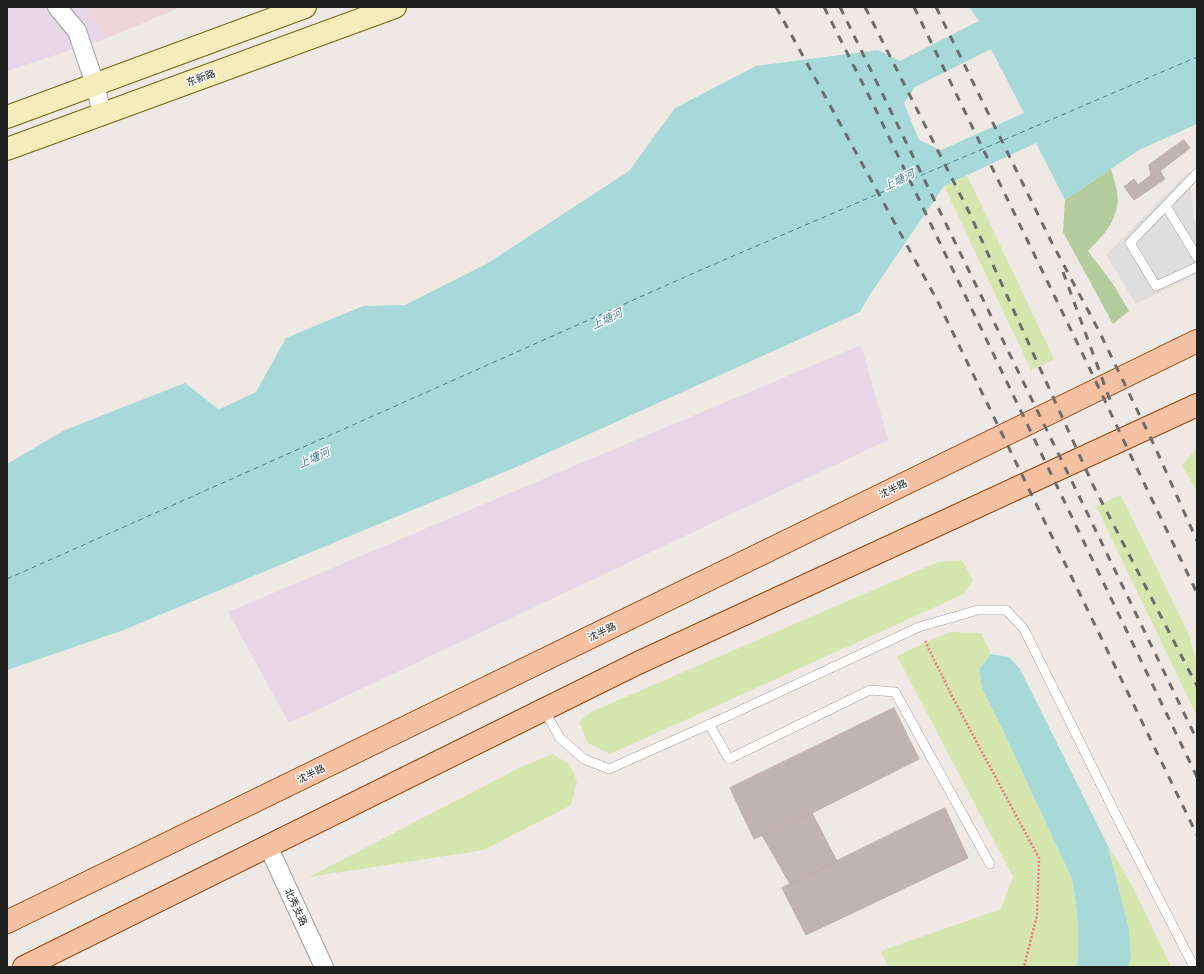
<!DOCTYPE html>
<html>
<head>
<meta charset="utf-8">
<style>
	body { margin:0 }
	#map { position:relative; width:1204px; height:974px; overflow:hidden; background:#efe9e5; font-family:Barlow,sans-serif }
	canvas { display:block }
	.frame { position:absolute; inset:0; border:8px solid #1e1e1e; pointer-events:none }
</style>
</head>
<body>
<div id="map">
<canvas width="1204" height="974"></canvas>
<div class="frame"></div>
</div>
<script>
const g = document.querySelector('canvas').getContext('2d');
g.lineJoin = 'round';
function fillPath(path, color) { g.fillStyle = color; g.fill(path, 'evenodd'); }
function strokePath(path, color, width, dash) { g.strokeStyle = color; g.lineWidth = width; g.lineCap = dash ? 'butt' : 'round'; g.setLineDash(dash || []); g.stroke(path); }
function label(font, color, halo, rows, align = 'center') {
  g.font = font + ' Barlow,"Noto Sans SC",sans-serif'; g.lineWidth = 3; g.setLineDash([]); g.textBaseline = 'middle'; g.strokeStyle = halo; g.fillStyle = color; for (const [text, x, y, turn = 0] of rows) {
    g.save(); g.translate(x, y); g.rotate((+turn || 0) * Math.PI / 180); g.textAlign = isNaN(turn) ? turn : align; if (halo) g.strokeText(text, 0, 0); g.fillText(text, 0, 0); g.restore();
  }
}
fillPath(new Path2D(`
	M87,7H181L107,38Z`), '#eed5da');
fillPath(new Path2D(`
	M7,7H87L107,38L7,71Z
	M861,345L888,440L289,723L228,612Z`), '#e7d7e7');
fillPath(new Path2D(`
	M967,175L1054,359L1031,370L944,186Z
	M1197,448V492L1182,465Z
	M1121,495L1189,635L1197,663V716L1096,506Z
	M962,560L973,580L964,594L610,754L588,743L579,722L591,712L938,562Z
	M949,632L981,633L991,654L979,669L982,688L999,722L1072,879C1078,909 1079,937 1077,967H888L881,951L1001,909L1013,877L897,656Z
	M552,754L569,764L577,781L571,805L484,850L309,877L519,768Z
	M1108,846L1132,885L1171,967H1128L1131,957L1129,929Z`), '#d5e6ae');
fillPath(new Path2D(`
	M1111,169C1113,176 1115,184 1117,191C1121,217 1105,234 1088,251L1113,284L1129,311L1113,324L1063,232L1065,200Z`), '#b4cb9c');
fillPath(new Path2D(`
	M1189,171L1194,220L1197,226V274L1136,304L1106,255Z`), '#dedede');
fillPath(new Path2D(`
	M969,7H1197V124L1139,150L1065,200L1036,143L944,186L869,296L860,312L514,468L121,631L7,670V464L65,430L185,383L218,409L222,408L256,392L286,338L363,306L405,305L488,263L629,171L675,108L756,66L878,50L900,61L979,21ZM991,49L1024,113L941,150L919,140L904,103L915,87Z
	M991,654L1009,657L1020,669L1108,846L1129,929L1131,957L1128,967H1077C1079,937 1078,909 1072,879L999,722L982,688L979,669Z`), '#a8d9d9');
strokePath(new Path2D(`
	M7,579L703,269L1197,57`), '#477c91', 1, [5, 4]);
const building = new Path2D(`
	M1184,140L1190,148L1160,171L1165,179L1134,200L1124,187L1134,179L1138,185L1151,175L1149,165Z
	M894,708L919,759L812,813L754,839L730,788Z
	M945,808L968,858L806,935L782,888Z
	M812,813L837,861L790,884L762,835Z`);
fillPath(building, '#bfb4b2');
strokePath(building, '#bfaea8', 1);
const service = new Path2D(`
	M1197,173L1130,243L1156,286L1197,267
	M1166,206L1197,257
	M544,710L560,738L584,759L609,769L728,716L919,627L978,610H1006L1024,629L1119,821L1194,967
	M709,724L729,759L870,690L895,692L990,864`);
const minor = new Path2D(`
	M57,7L77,31L95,84L102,114
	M268,846L324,967`);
const secondary = new Path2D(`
	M7,117L305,7
	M7,149L395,7`);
const primary = new Path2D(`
	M7,922L1197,341
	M24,967L638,663L1197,405`);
strokePath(service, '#9f9f9f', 10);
strokePath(minor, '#9f9f9f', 20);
strokePath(secondary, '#6f650c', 24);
strokePath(primary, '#8f460a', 24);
strokePath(new Path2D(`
	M925,641L953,698L1039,858L1037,915L1024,967`), '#f17482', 2.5, [2, 2]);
strokePath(service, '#fff', 9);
strokePath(minor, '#fff', 18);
strokePath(secondary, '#f5ecbc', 22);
strokePath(primary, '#f6c0a3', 22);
strokePath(new Path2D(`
	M776,7L937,300L1197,835
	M824,7L874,106L1197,777
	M840,7L1080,498L1197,740
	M865,7L969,212L1093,485L1197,686
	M914,7L1088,365L1131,456L1197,593
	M936,7L1052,243L1099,331L1155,447L1197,541
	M1063,272L1110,400`), '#6c6c6c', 3, [8, 8]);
label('10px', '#1e1e1e', '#fff', [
	["东新路",201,78,-20],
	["沈半路",893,489,-26],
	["沈半路",602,632,-26],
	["沈半路",311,774,-26],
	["北秀支路",296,907,65]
]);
label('italic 11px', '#477c91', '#fff', [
	["上塘河",899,180,-26],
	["上塘河",607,319,-26],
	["上塘河",314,458,-24]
]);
</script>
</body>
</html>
